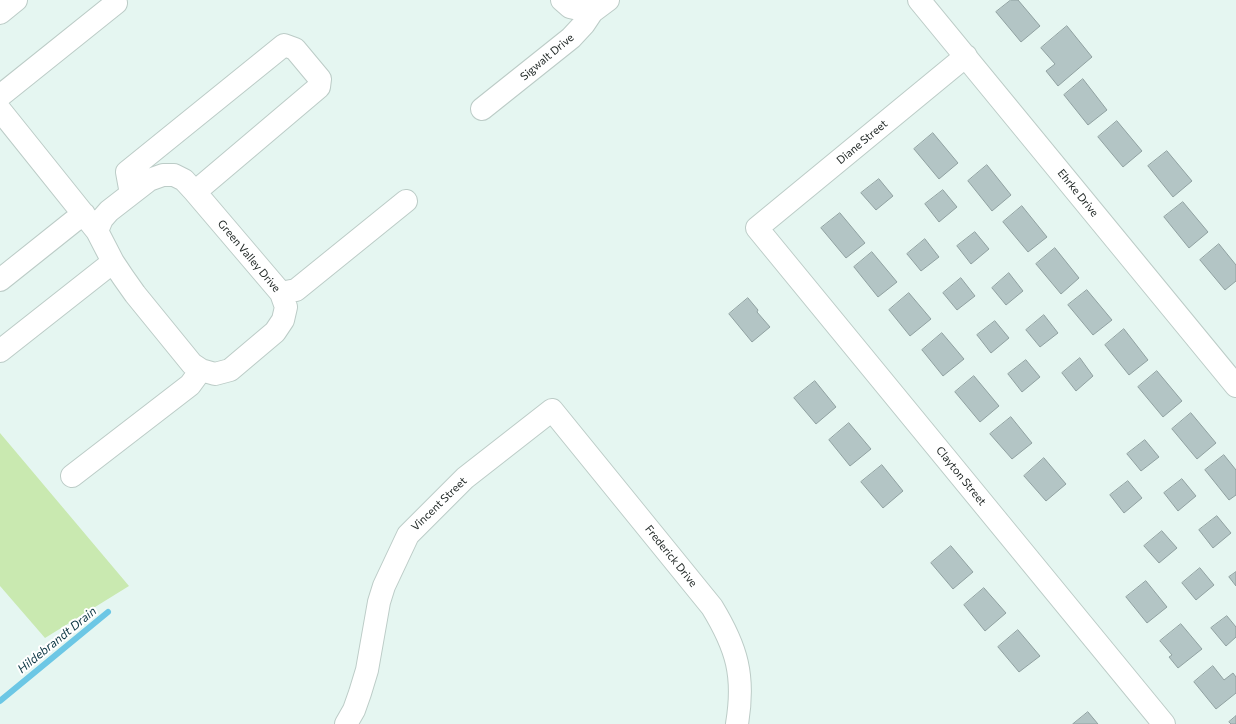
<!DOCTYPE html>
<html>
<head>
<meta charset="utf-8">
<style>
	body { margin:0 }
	canvas { display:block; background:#e5f6f1 }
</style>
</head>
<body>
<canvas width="1236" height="724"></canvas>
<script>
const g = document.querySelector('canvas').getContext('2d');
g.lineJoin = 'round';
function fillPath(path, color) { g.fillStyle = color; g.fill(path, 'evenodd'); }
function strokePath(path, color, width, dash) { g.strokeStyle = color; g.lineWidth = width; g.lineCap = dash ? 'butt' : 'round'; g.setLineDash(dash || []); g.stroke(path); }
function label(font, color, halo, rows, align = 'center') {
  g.font = font + ' Commissioner,sans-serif'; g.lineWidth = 4; g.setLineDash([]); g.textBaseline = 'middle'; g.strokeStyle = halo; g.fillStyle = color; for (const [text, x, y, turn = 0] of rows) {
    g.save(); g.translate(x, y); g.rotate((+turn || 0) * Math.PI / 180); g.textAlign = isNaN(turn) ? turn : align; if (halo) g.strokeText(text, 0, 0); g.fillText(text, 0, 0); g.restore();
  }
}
fillPath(new Path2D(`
	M0,433L129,586L45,638L0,586Z`), '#c9e9b0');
strokePath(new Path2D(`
	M0,701L108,612`), '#6cc7e5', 6);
const building = new Path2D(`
	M1011,0H1018L1040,26L1021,42L996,12Z
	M1067,26L1092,57L1058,86L1046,71L1055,64L1041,48Z
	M1083,79L1107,110L1088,125L1064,95Z
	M1117,121L1142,151L1123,167L1098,137Z
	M933,133L958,163L939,179L914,149Z
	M1167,151L1192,181L1173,197L1148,166Z
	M987,165L1011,195L992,211L968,181Z
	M879,179L893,196L876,210L861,193Z
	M943,190L957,207L939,222L925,204Z
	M1183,202L1208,232L1189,248L1164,217Z
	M1022,206L1047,237L1028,252L1003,222Z
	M840,213L865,243L846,258L821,228Z
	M975,232L989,249L971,264L957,246Z
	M925,239L939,257L921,271L907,254Z
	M1219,244L1236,265V281L1225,290L1200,260Z
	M1055,248L1079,278L1061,294L1036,264Z
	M872,252L897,282L878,297L854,267Z
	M1009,273L1023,291L1006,305L992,288Z
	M961,278L975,296L957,310L943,293Z
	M1087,290L1112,320L1093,335L1068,305Z
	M909,293L931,319L910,336L889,310Z
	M748,298L758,310L757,312L770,327L752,342L729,314Z
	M1044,315L1058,333L1040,347L1026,330Z
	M995,321L1009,338L991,353L977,335Z
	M1124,329L1148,360L1129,375L1105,345Z
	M942,333L964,359L943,376L922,350Z
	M1080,358L1093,376L1076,391L1062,373Z
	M1026,360L1040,377L1022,392L1008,374Z
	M1157,371L1182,401L1163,417L1138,387Z
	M974,376L999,406L980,422L955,392Z
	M815,381L836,407L816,424L794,398Z
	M1191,413L1216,443L1197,459L1172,429Z
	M1011,417L1032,443L1012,459L990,434Z
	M849,423L871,449L850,466L829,440Z
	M1145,440L1159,457L1141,471L1127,454Z
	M1224,455L1236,470V495L1229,500L1205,470Z
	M1044,458L1066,484L1046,501L1024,476Z
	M882,465L903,491L883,508L861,482Z
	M1182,479L1196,496L1178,511L1164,493Z
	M1128,481L1142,498L1124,513L1110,495Z
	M1217,516L1231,533L1213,548L1199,530Z
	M1162,531L1177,548L1159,563L1144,546Z
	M951,546L973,572L953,589L931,563Z
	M1200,568L1214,585L1196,600L1182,583Z
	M1236,572V586L1229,577Z
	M1146,581L1167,607L1147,623L1126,597Z
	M984,588L1006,613L985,631L964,605Z
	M1227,616L1236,627V637L1226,646L1211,628Z
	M1181,624L1202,649L1178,668L1169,657L1172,655L1160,641Z
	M1018,630L1040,656L1019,672L998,647Z
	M1213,666L1224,680L1233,673L1236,677V693L1216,709L1194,682Z
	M1088,712L1098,724H1073Z
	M1236,716V724H1231L1229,722Z`);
fillPath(building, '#b3c5c5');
strokePath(building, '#90a1a1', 1);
const minor = new Path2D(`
	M562,0L570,7L592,12
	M919,0L1236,386
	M0,13L16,0
	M966,56L757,228L1164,724
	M0,96L116,3L113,0
	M482,109L571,38L584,24L592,12L608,0
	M0,110L97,231L113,262L123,277L135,294L192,364L201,370L215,374L230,370L275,332L283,320L286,307L281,293L195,192L184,180L174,175H163L149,180L109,211L102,219L97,231
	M131,194L127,172L284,45L295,49L320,79L319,87L195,192
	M0,280L74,221L84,214
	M281,293L296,290L406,201
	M0,351L113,262
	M72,476L190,385L201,370
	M346,724L354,710L360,693L367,670L379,602L384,586L408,535L465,478L552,410L712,607C737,648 745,676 737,724`);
strokePath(minor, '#bcccc7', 24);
strokePath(minor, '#fff', 22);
label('11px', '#232a28', '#fff', [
	["Sigwalt Drive",547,57,-40],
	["Diane Street",862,142,-40],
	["Ehrke Drive",1078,193,51],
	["Green Valley Drive",249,256,50],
	["Clayton Street",961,476,51],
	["Vincent Street",439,504,-44],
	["Frederick Drive",671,556,51]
]);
label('italic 12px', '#0b3643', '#fff', [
	["Hildebrandt Drain",57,640,-39]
]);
</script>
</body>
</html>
